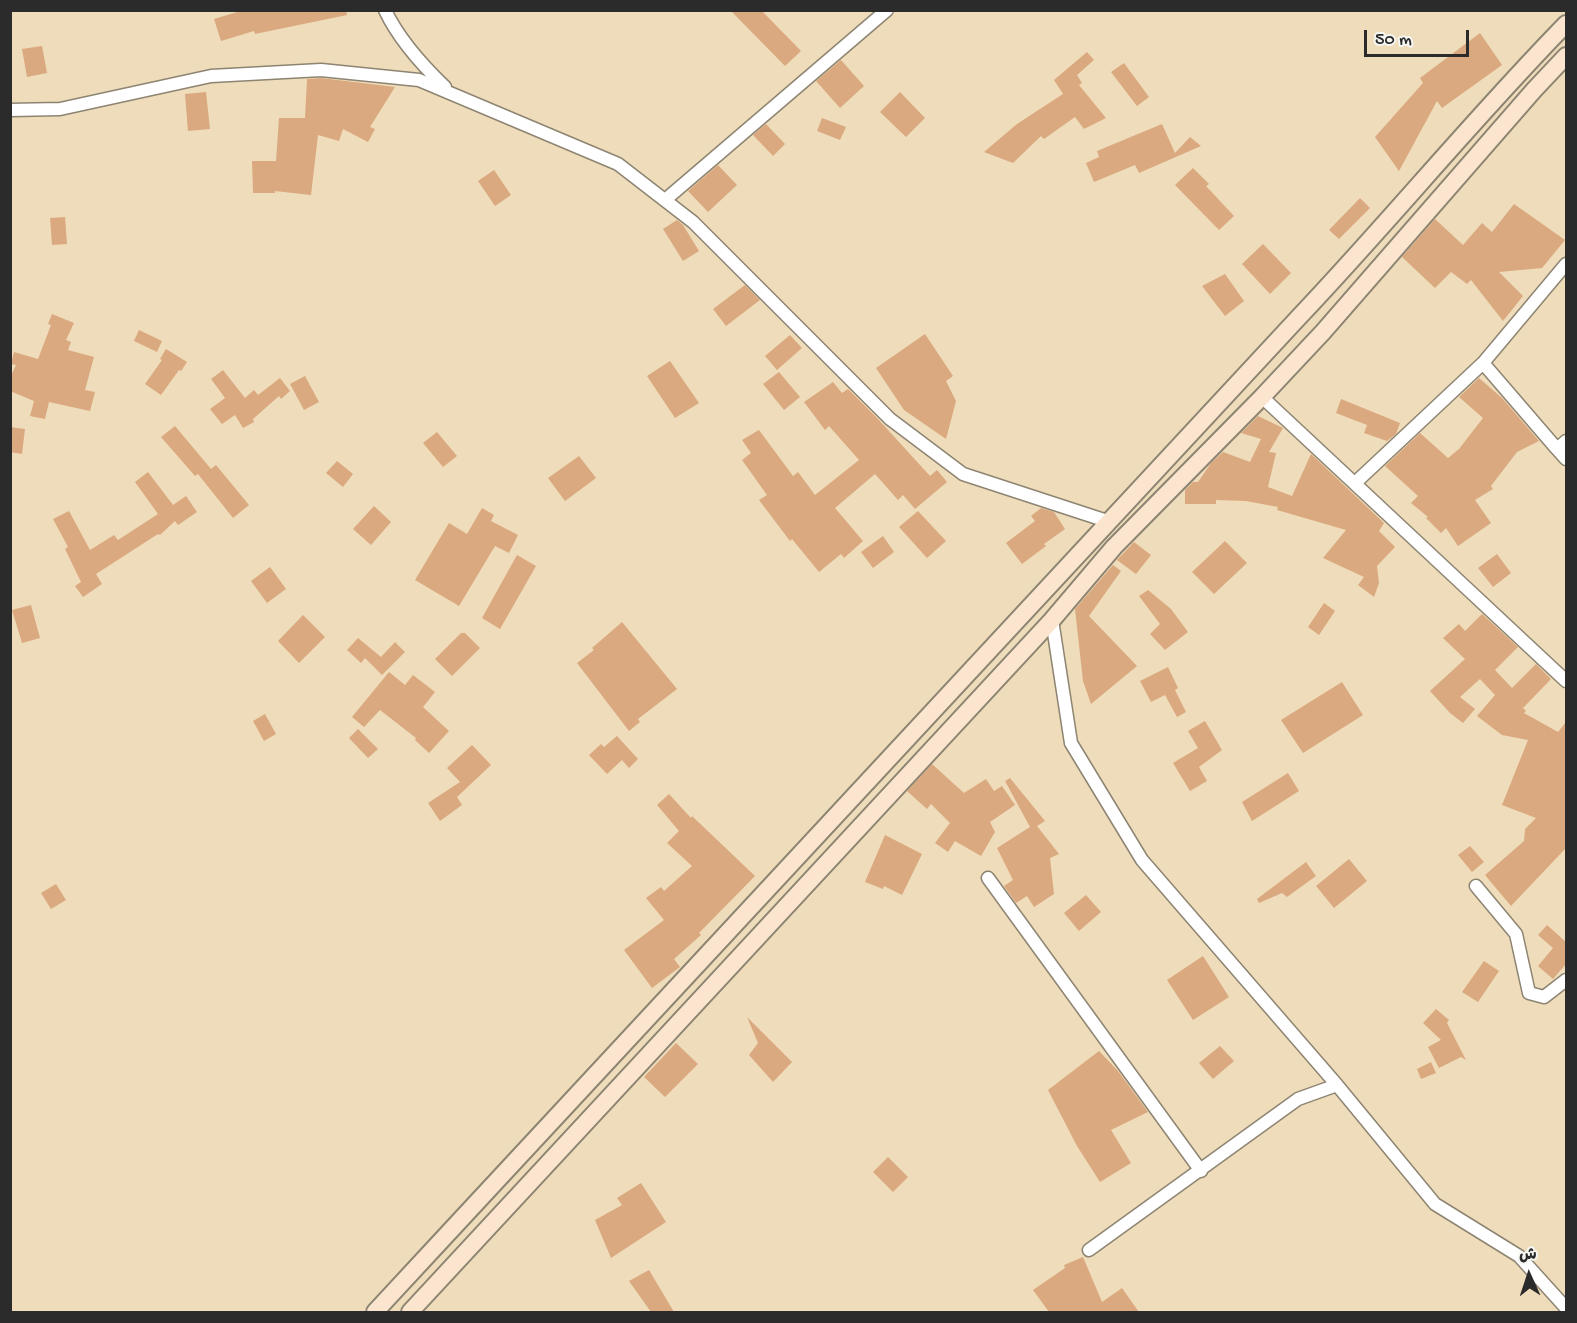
<!DOCTYPE html>
<html>
<head>
<meta charset="utf-8">
<style>
	body { margin:0 }
	#map { position:relative; width:1577px; height:1323px; overflow:hidden; background:#efdcba; font-family:"Gochi Hand","Playpen Sans Arabic",sans-serif }
	canvas { display:block }
	.frame { position:absolute; inset:0; border:12px solid #2b2b2b; pointer-events:none }
	.north { position:absolute; left:1499px; top:1245px; width:60px; height:60px; -webkit-text-stroke:4px #f6f6f2; paint-order:stroke; rotate:357deg; font-size:16px; font-weight:700; line-height:24px; text-align:center; color:#2b2b2b }
	.north::after { content:''; display:block; margin:auto; width:21px; height:27px; background:#2b2b2b; clip-path:polygon(50% 0,100% 100%,50% 72%,0 100%) }
	.scale { position:absolute; left:1364px; top:30px; width:105px; height:27px; box-sizing:border-box; border:3px solid #2b2b2b; border-top:0; padding-left:8px; font-size:18px; line-height:21px; white-space:nowrap; color:#2b2b2b; -webkit-text-stroke:4px #f6f6f2; paint-order:stroke }
</style>
</head>
<body>
<div id="map">
<canvas width="1577" height="1323"></canvas>
<div class="frame"></div>
<div class="north">ش</div>
<div class="scale">50 m</div>
</div>
<script>
const g = document.querySelector('canvas').getContext('2d');
g.lineJoin = 'round';
function fillPath(path, color) { g.fillStyle = color; g.fill(path, 'evenodd'); }
function strokePath(path, color, width, dash) { g.strokeStyle = color; g.lineWidth = width; g.lineCap = dash ? 'butt' : 'round'; g.setLineDash(dash || []); g.stroke(path); }
fillPath(new Path2D(`
	M244,10H346L347,15L255,34L254,31L221,41L214,19Z
	M730,10H761L801,51L785,66Z
	M1480,33L1502,65L1442,108L1437,101L1399,171L1375,137L1423,83L1420,78Z
	M42,46L47,73L27,77L22,49Z
	M1087,52L1094,60L1077,75L1082,83L1079,85L1106,118L1084,129L1075,117L1044,139L1041,136L1013,163L984,152L1017,124L1063,94L1054,80Z
	M841,60L864,86L840,108L816,81Z
	M1124,63L1149,97L1137,106L1111,72Z
	M321,78L395,87L370,127L375,129L368,142L343,129L339,141L318,135L311,195L275,191V193H253L252,161H276L279,118H305L307,79Z
	M206,92L210,129L188,131L185,94Z
	M900,92L925,118L906,137L880,112Z
	M822,118L846,127L840,140L817,131Z
	M766,124L785,144L773,156L753,135Z
	M1162,124L1175,153L1190,137L1201,146L1139,173L1135,165L1094,182L1086,163L1099,157L1097,151Z
	M718,165L737,185L708,212L688,191Z
	M1193,168L1209,184L1206,186L1234,216L1219,230L1175,185Z
	M494,170L511,195L495,206L478,181Z
	M1360,198L1370,208L1339,239L1329,230Z
	M1514,204L1565,240L1542,268L1499,272L1523,296L1503,321L1471,280L1467,284L1451,272L1435,288L1402,257L1435,219L1463,245L1482,223L1492,232Z
	M65,217L67,244L52,245L50,218Z
	M677,220L683,225L699,251L683,261L663,229Z
	M1263,244L1291,273L1270,294L1242,264Z
	M1225,274L1244,301L1225,316L1202,286Z
	M745,285L760,300L726,326L713,309Z
	M52,314L74,323L66,340L71,342L68,350L94,357L85,390L95,392L90,411L49,402L45,419L30,416L34,401L10,391V378L16,365L11,364L14,352L38,359L51,325L48,324Z
	M139,330L162,341L157,352L134,341Z
	M925,334L953,376L946,381L956,401L946,439L904,410L876,368Z
	M790,335L802,348L777,370L765,356Z
	M166,349L187,362L181,371L179,370L161,395L145,384L162,360L160,359Z
	M670,361L699,403L675,418L647,376Z
	M223,370L245,398L254,390L258,395L280,378L290,391L281,399L279,396L253,419L254,422L243,428L235,415L222,424L210,409L225,398L211,379Z
	M779,372L800,397L784,410L763,384Z
	M305,376L319,402L304,410L290,384Z
	M1479,378L1502,398L1539,441L1517,452L1491,486L1493,489L1475,500L1491,523L1458,546L1446,528L1441,533L1426,518L1428,517L1411,503L1418,496L1385,466L1420,433L1448,458L1459,449L1483,418L1459,397Z
	M833,382L842,393L848,389L878,419L930,476L937,470L947,482L915,509L903,495L898,500L875,474L835,508L863,541L844,558L841,554L819,572L792,539L790,541L759,500L767,495L742,460L751,453L742,440L759,430L793,476L798,472L815,495L859,460L829,426L825,430L804,402Z
	M1341,399L1400,423L1396,434L1387,441L1364,433L1367,425L1336,413Z
	M1258,416L1283,428L1269,452L1276,453L1268,487L1292,496L1311,454L1384,523L1379,531L1395,547L1377,566L1379,583L1374,597L1358,585L1364,577L1323,558L1346,530L1277,510L1278,507L1246,501L1216,500V504H1185V490L1193,482H1198L1211,463L1223,452L1250,462L1261,439L1241,433Z
	M175,426L211,469L216,465L249,505L233,518L198,474L195,476L161,437Z
	M10,427L25,429L22,454L10,452Z
	M437,432L457,456L443,467L423,443Z
	M579,456L596,478L565,501L548,478Z
	M337,461L353,474L343,487L326,473Z
	M148,472L173,505L186,496L197,512L178,525L175,521L160,535L158,534L96,574L102,584L83,597L75,586L81,582L65,549L68,547L53,519L69,511L90,550L114,535L118,540L158,514L135,482Z
	M374,506L391,522L371,545L353,529Z
	M482,508L494,515L491,521L518,535L509,553L495,546L459,606L415,580L449,523L467,534Z
	M1041,508L1054,512L1065,529L1044,544L1046,546L1022,564L1006,543L1035,521L1031,516Z
	M918,511L946,541L927,558L899,527Z
	M883,536L894,552L873,568L861,552Z
	M1225,541L1247,563L1214,594L1192,572Z
	M1134,542L1151,555L1136,574L1117,560Z
	M1497,554L1511,573L1493,587L1478,568Z
	M517,555L536,566L500,629L482,618Z
	M1113,565L1121,571L1089,616L1137,666L1091,704L1083,681L1075,609Z
	M270,567L286,589L267,603L251,581Z
	M1148,590L1171,609L1188,632L1165,650L1150,634L1160,624L1139,596Z
	M1324,603L1335,611L1319,635L1308,627Z
	M31,605L40,638L22,643L12,610Z
	M1482,614L1518,647L1495,670L1512,688L1536,664L1551,679L1523,708L1526,711L1524,713L1558,732L1566,722V848L1511,906L1485,875L1524,841L1525,829L1536,818L1502,805L1528,740L1502,735L1477,716L1495,695L1480,679L1460,697L1475,709L1463,723L1450,713L1430,691L1465,659L1443,638L1459,624L1465,631Z
	M303,615L325,637L299,663L278,641Z
	M622,622L677,689L638,719L640,722L629,731L577,663L594,650L592,648Z
	M461,633H465L480,648L452,676L435,659Z
	M358,638L381,657L395,642L405,652L382,675L365,658L361,663L347,650Z
	M1168,667L1178,688L1175,690L1186,712L1177,717L1165,695L1151,702L1140,681Z
	M389,672L405,685L413,675L435,692L423,707L449,731L429,753L415,740L416,738L380,710L364,727L352,717Z
	M1342,682L1363,715L1303,753L1281,720Z
	M265,714L276,734L264,741L253,721Z
	M1205,721L1222,750L1199,767L1207,781L1190,791L1173,763L1198,748L1188,731Z
	M358,729L378,749L368,758L349,738Z
	M617,736L638,759L629,768L622,760L607,774L589,755L601,744L604,747Z
	M472,745L491,765L457,797L462,805L440,821L428,803L460,782L447,768Z
	M932,764L964,793L986,779L994,791L1002,786L1015,805L990,822L995,832L981,856L955,841L948,852L935,843L950,823L931,804L927,809L907,791Z
	M1288,773L1299,791L1252,821L1242,802Z
	M1010,778L1045,821L1037,826L1059,854L1050,858L1054,894L1034,907L1027,896L1016,903L1004,886L1013,880L997,848L1030,827L1005,781Z
	M669,794L691,818L692,816L755,876L699,933L701,935L674,959L680,967L652,988L624,950L664,920L646,898L661,887L664,891L692,866L667,843L679,831L657,805Z
	M885,835L922,854L902,895L884,886L883,889L865,882Z
	M1470,846L1484,862L1472,872L1458,855Z
	M1349,859L1367,881L1334,908L1316,886Z
	M1306,862L1316,876L1287,897L1282,893L1259,903L1257,899Z
	M56,884L66,900L51,909L41,893Z
	M1086,895L1101,912L1079,931L1064,913Z
	M1547,925L1566,942V964L1553,979L1538,966L1553,948L1538,935Z
	M1203,956L1229,997L1193,1020L1167,980Z
	M1484,961L1499,971L1478,1002L1462,992Z
	M1436,1009L1449,1020L1447,1023L1466,1060L1461,1057L1439,1068L1428,1047L1441,1040L1423,1023Z
	M747,1017L792,1062L773,1082L749,1055L758,1043Z
	M676,1043L698,1064L665,1097L644,1077Z
	M1220,1046L1234,1061L1213,1079L1199,1063Z
	M1099,1051L1118,1071L1148,1112L1111,1130L1131,1163L1100,1182L1077,1146L1048,1090Z
	M1431,1062L1436,1073L1421,1079L1417,1069Z
	M888,1157L908,1177L893,1192L873,1172Z
	M641,1183L666,1222L611,1258L595,1220L622,1205L617,1198Z
	M1083,1257L1102,1302L1122,1288L1139,1312H1049L1033,1290L1065,1268L1064,1265Z
	M649,1270L674,1312H651L629,1281Z`), '#daa97f');
const street = new Path2D(`
	M385,10C399,40 422,65 445,87
	M10,110L60,109L211,76L321,70L419,80L618,164L693,222L890,419L963,474L1107,521
	M665,200L887,10
	M1483,363L1566,264
	M1262,397L1566,681
	M1566,441L1557,449L1566,459
	M1355,483L1483,363L1557,449
	M1052,620L1071,743L1142,860L1337,1085L1435,1204L1519,1256L1566,1308
	M988,878L1201,1171
	M1476,886L1516,934L1529,993L1544,997L1566,980
	M1089,1250L1298,1099L1337,1085`);
const secondary = new Path2D(`
	M375,1312C683,980 990,647 1299,317C1390,221 1474,118 1566,24
	M410,1312L1052,620L1114,547L1262,397L1323,332L1534,90L1566,56`);
strokePath(street, '#8d8472', 15);
strokePath(secondary, '#8d8472', 20);
strokePath(street, '#fff', 12);
strokePath(secondary, '#fbe5cf', 16);
</script>
</body>
</html>
